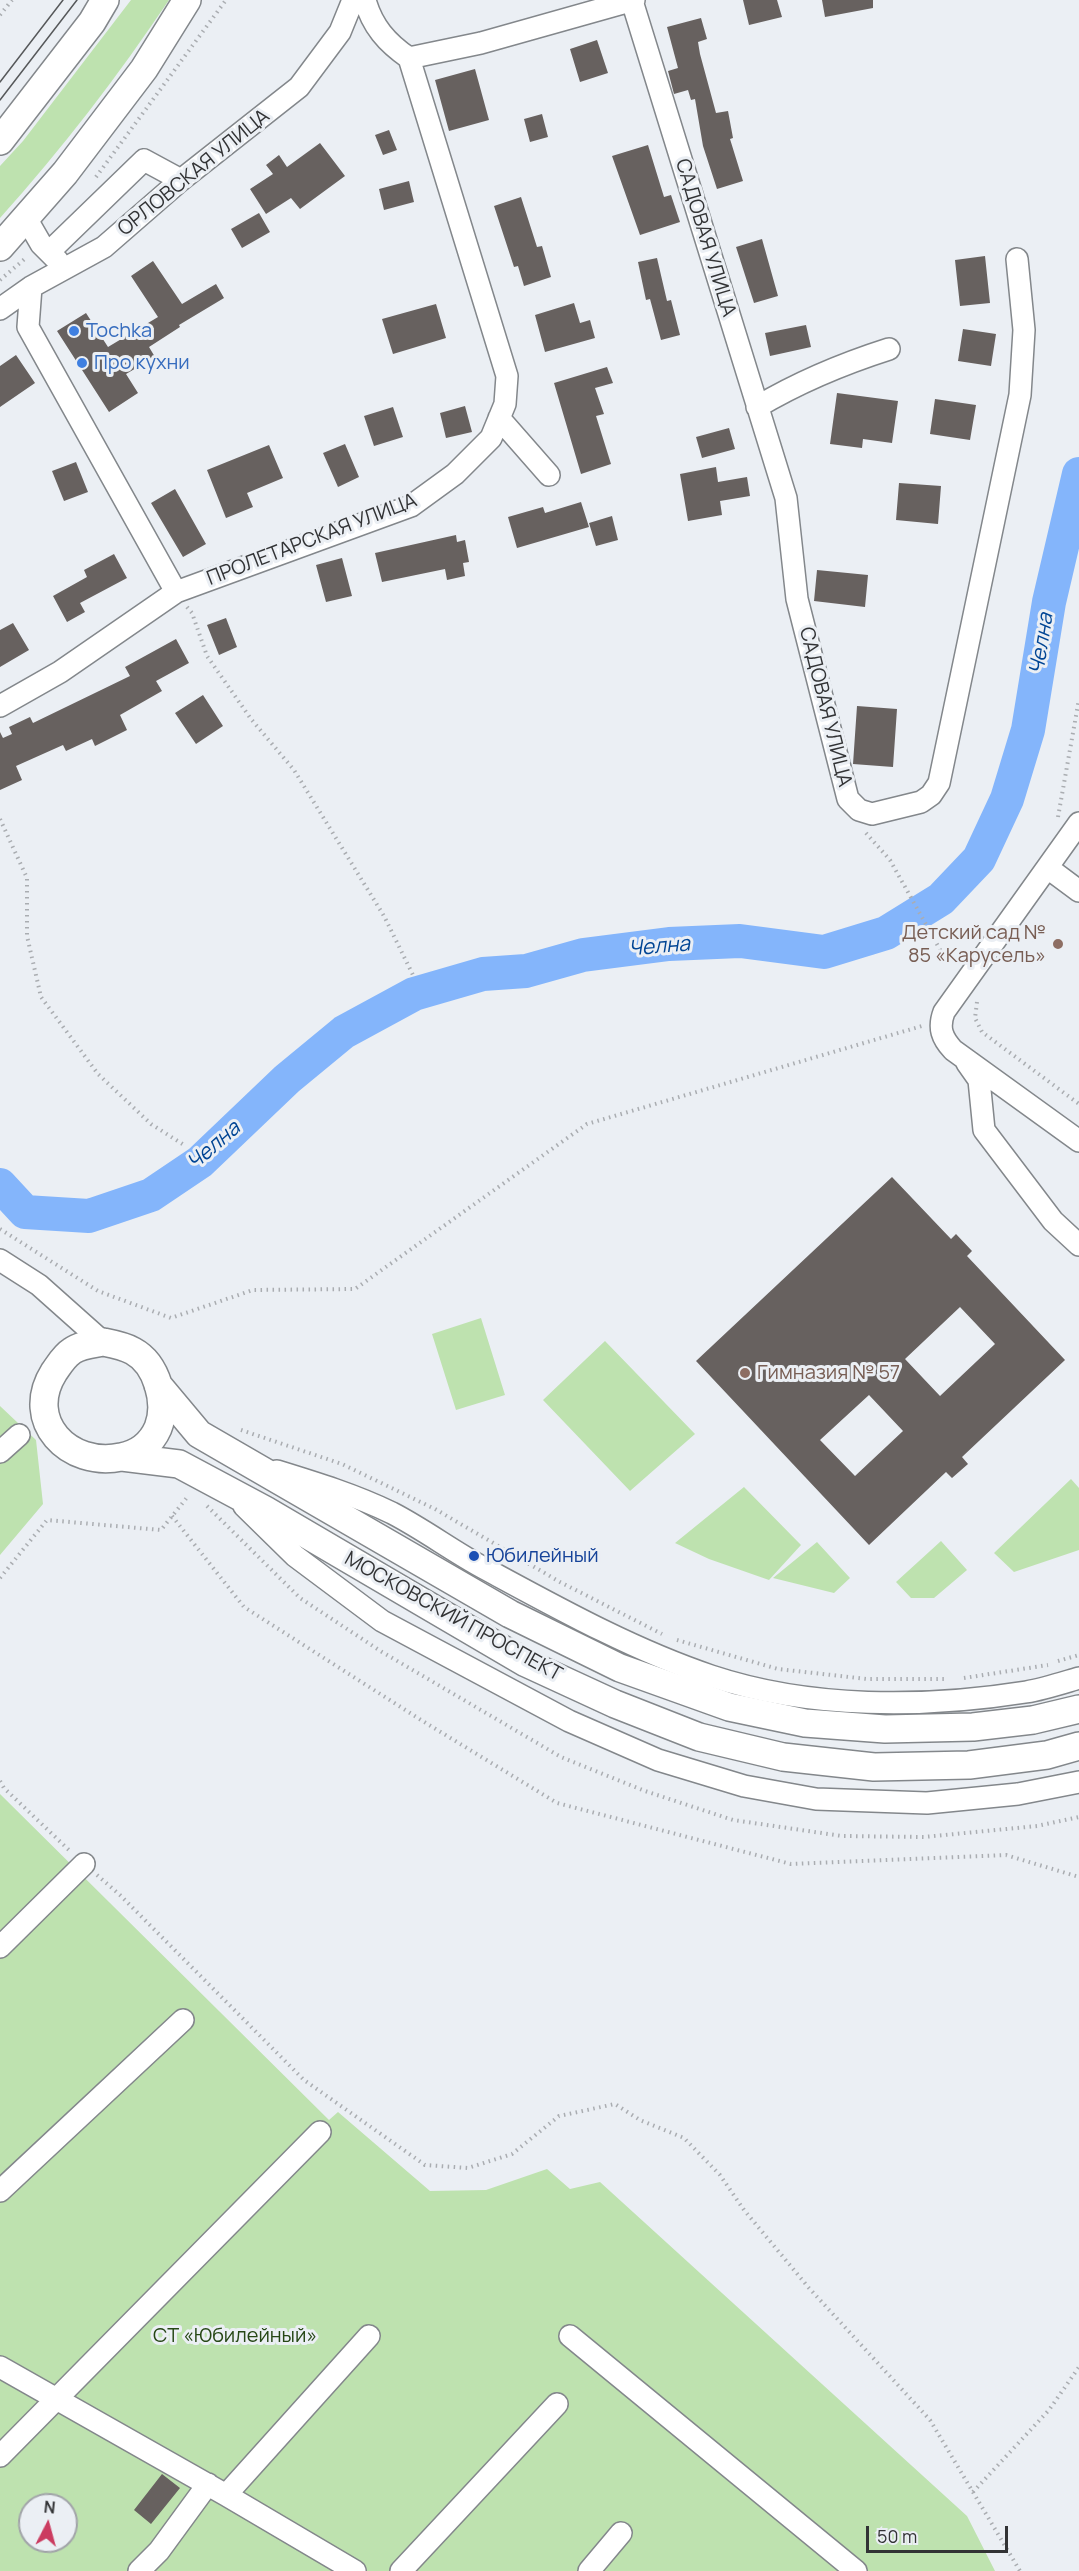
<!DOCTYPE html>
<html>
<head>
<meta charset="utf-8">
<style>
	body { margin:0 }
	#map { position:relative; width:1079px; height:2571px; overflow:hidden; background:#ebeff4; font-family:Manrope,sans-serif }
	canvas { display:block }
	.north { position:absolute; left:18px; top:2493px; width:60px; height:60px; box-sizing:border-box; background:#ebeff4; border:2px solid #a1a4a8; border-radius:50%; rotate:6deg; font-size:16px; font-weight:700; line-height:24px; text-align:center; color:#323335 }
	.north::after { content:''; display:block; margin:auto; width:21px; height:27px; background:#cb3c60; clip-path:polygon(50% 0,100% 100%,50% 72%,0 100%) }
	.scale { position:absolute; left:866px; top:2526px; width:142px; height:27px; box-sizing:border-box; border:3px solid #323335; border-top:0; padding-left:8px; font-size:18px; line-height:21px; white-space:nowrap; color:#323335; -webkit-text-stroke:4px #ebeff4; paint-order:stroke }
</style>
</head>
<body>
<div id="map">
<canvas width="1079" height="2571"></canvas>
<div class="north">N</div>
<div class="scale">50 m</div>
</div>
<script>
const g = document.querySelector('canvas').getContext('2d');
g.lineJoin = 'round';
function fillPath(path, color) { g.fillStyle = color; g.fill(path, 'evenodd'); }
function strokePath(path, color, width, dash) { g.strokeStyle = color; g.lineWidth = width; g.lineCap = dash ? 'butt' : 'round'; g.setLineDash(dash || []); g.stroke(path); }
function label(font, color, halo, rows, align = 'center') {
  g.font = font + ' Manrope,sans-serif'; g.lineWidth = 6; g.setLineDash([]); g.textBaseline = 'middle'; g.strokeStyle = halo; g.fillStyle = color; for (const [text, x, y, turn = 0] of rows) {
    g.save(); g.translate(x, y); g.rotate((+turn || 0) * Math.PI / 180); g.textAlign = isNaN(turn) ? turn : align; if (halo) g.strokeText(text, 0, 0); g.fillText(text, 0, 0); g.restore();
  }
}
fillPath(new Path2D(`
	M131,0H169C118,76 62,149 0,218V166L23,141Z
	M481,1318L505,1395L456,1410L432,1334Z
	M605,1341L695,1434L630,1491L543,1400Z
	M0,1406L36,1440L43,1504L0,1555Z
	M1071,1479L1079,1488V1550L1014,1572L994,1553Z
	M744,1487L801,1545L769,1580L709,1559L675,1543Z
	M941,1541L967,1570L934,1598H911L896,1582Z
	M817,1542L850,1578L834,1593L773,1578Z
	M0,1794L329,2120L338,2112L430,2191L486,2190L547,2169L570,2189L600,2182L967,2516L995,2571H0ZM30,2505H66V2541H30Z`), '#bee2af');
strokePath(new Path2D(`
	M0,1185L25,1212L89,1216L151,1195L200,1162L287,1079L344,1032L414,994L483,974L526,971L583,955L669,944L740,941L824,952L886,933L941,899L979,859L1007,799L1028,730L1049,602L1079,474`), '#84b5fb', 34);
fillPath(new Path2D(`
	M743,0H777L782,17L749,25Z
	M822,0H873V8L825,17Z
	M701,18L707,39L698,42L700,54L716,113L728,111L733,138L730,139L743,181L717,189L703,146L695,99L691,100L688,90L674,94L668,71L678,68L667,27Z
	M597,40L608,73L580,82L570,49Z
	M475,69L489,120L449,131L435,80Z
	M542,114L548,137L530,142L524,119Z
	M389,130L397,150L383,155L375,135Z
	M320,143L345,176L300,209L291,198L266,214L250,189L273,174L266,165L279,155L287,167Z
	M648,145L664,197L671,195L680,222L640,235L612,156Z
	M409,181L414,202L384,210L379,189Z
	M521,197L537,247L542,246L551,277L524,286L518,266L514,267L494,206Z
	M259,213L270,232L242,248L231,229Z
	M762,239L778,296L754,303L736,247Z
	M985,256L990,303L960,306L955,260Z
	M657,258L667,301L671,300L680,335L661,340L650,299L646,300L638,262Z
	M153,261L182,304L216,284L224,298L179,325L180,327L149,347L155,357L126,374L138,393L109,412L57,331L86,313L108,347L158,317L131,276Z
	M574,303L580,323L590,320L595,338L545,352L535,315Z
	M436,304L446,338L393,354L382,319Z
	M806,325L811,347L770,356L765,333Z
	M963,329L996,334L991,366L958,361Z
	M16,355L35,383L0,407V366Z
	M607,367L613,383L595,388L604,414L596,416L611,464L581,474L554,383Z
	M837,393L898,401L892,443L863,439L862,448L830,444Z
	M935,399L976,405L970,440L930,434Z
	M465,406L472,432L446,438L440,413Z
	M393,407L403,437L374,446L364,416Z
	M729,428L735,449L702,458L696,437Z
	M345,444L359,477L338,487L323,453Z
	M269,445L283,478L247,493L253,507L226,518L207,470Z
	M76,462L88,492L64,501L52,471Z
	M716,467L718,482L747,477L750,496L720,501L722,515L688,521L680,474Z
	M899,483L941,486L938,524L896,520Z
	M175,489L206,544L183,557L151,503Z
	M581,502L589,527L517,548L508,517L543,507L545,513Z
	M612,516L618,540L596,546L589,523Z
	M456,535L457,542L465,540L469,562L463,563L465,576L447,580L445,569L382,582L375,553Z
	M114,554L127,578L80,603L85,612L67,622L53,596L87,577L84,570Z
	M342,558L352,596L326,602L316,565Z
	M817,570L868,575L865,607L814,601Z
	M226,618L237,647L219,655L207,625Z
	M13,623L29,650L0,667V630Z
	M176,639L189,663L156,681L162,691L120,715L127,730L95,746L92,739L66,751L63,745L16,766L22,780L0,790V732L3,738L12,734L9,727L30,717L33,723L130,676L125,667Z
	M203,695L223,726L196,744L175,713Z
	M857,706L897,709L893,767L853,764Z
	M892,1177L951,1239L956,1234L972,1251L967,1256L1065,1360L962,1457L968,1464L952,1478L946,1472L869,1545L696,1361ZM960,1307L995,1344L940,1396L905,1359ZM869,1395L903,1431L855,1476L820,1440Z
	M162,2474L180,2488L151,2524L134,2510Z`), '#67615f');
const minor = new Path2D(`
	M365,0C372,26 387,43 409,58
	M632,1L786,498L797,599L848,799L859,810L872,814L921,802L931,795L939,783L1020,395L1024,330L1017,259
	M409,58L481,43L634,0
	M26,218L41,244L58,261
	M49,252L144,160L181,180
	M31,287L28,327L176,592
	M0,309L31,287L104,247L181,180L299,87L340,32L353,0
	M757,407C799,382 842,364 889,349
	M499,418L549,475
	M0,706L60,672L176,592L411,506L455,474L491,438L505,404L507,376L409,58
	M1079,823L944,1012C938,1028 942,1038 953,1050L1079,1141
	M1048,868L1079,891
	M967,1063L979,1080L984,1130L1053,1221L1079,1245
	M0,1260L39,1285L103,1342
	M0,1452L19,1435
	M277,1471C316,1483 355,1495 392,1513C423,1529 451,1550 482,1567C556,1607 631,1649 711,1676C810,1709 925,1708 1026,1692C1044,1689 1062,1683 1079,1678
	M244,1506L295,1556L382,1621L569,1721L658,1760L744,1786L816,1799L927,1803L1018,1794L1079,1782
	M0,1947L84,1864
	M0,2191L183,2020
	M570,2336L856,2571
	M0,2367L226,2495L355,2571
	M0,2456L320,2132
	M226,2495L369,2336
	M139,2571L159,2551L208,2484
	M401,2571L557,2404
	M589,2571L621,2533`);
const major = new Path2D(`
	M0,141L92,22L105,0
	M0,247L65,173L144,69L187,0
	M103,1342C113,1344 124,1346 133,1351C157,1364 168,1403 158,1428C151,1444 138,1454 121,1457C69,1468 23,1421 54,1372C59,1365 64,1356 72,1351C80,1345 93,1344 103,1342Z
	M158,1385L199,1434L510,1614L620,1668L729,1707L805,1723L885,1729L973,1727L1033,1720L1079,1709
	M122,1457L179,1464L265,1510L526,1663L615,1704L699,1737L783,1757L874,1767L969,1765L1047,1755L1079,1746`);
strokePath(minor, '#83878b', 24);
strokePath(major, '#83878b', 30);
strokePath(new Path2D(`
	M0,15L12,0
	M96,177L226,0
	M0,280L27,257
	M187,607L192,613L207,656L251,719L294,770L384,916L413,975
	M1058,817L1079,699
	M0,819L27,878V936L41,997L98,1074L151,1124L184,1145
	M866,833L890,860L943,955L956,962
	M977,1002L975,1018L982,1032L1079,1104
	M0,1229L98,1291L171,1318L253,1290L355,1289L587,1124L922,1026
	M241,1430L342,1464L435,1509L560,1582L662,1634
	M207,1506L300,1598L382,1652L561,1757L645,1791L733,1820L842,1836L924,1837L1037,1826L1079,1817
	M172,1516L244,1607L421,1720L557,1803L791,1864L1006,1855L1079,1877
	M0,1578L47,1520L161,1530L189,1495
	M677,1640L778,1669L867,1679H944
	M1058,1661L1079,1655
	M964,1678L1048,1665
	M0,1781L4,1788L71,1852
	M97,1875L120,1895L304,2080L425,2165L468,2168L512,2154L559,2116L615,2104L640,2120L684,2138L720,2175L744,2210L809,2288L930,2420L1020,2571
	M973,2492L1049,2410L1079,2367`), '#aaadb1', 4, [1.5, 4.5]);
strokePath(minor, '#fff', 21);
strokePath(major, '#fff', 27);
strokePath(new Path2D(`
	M0,82L63,0
	M0,100L77,0`), '#56585a', 1.5);
for (const [x, y, r, color] of [
	[74,331,6,"#3f7fe0"],
	[82,363,6,"#3f7fe0"],
	[1058,944,6,"#8d6e63"],
	[745,1373,6,"#8d6e63"],
	[474,1556,6,"#1a4fb4"]
]) { const dot = new Path2D(); dot.arc(x, y, r, 0, 2 * Math.PI); g.fillStyle = color; g.fill(dot); strokePath(dot, '#ebeff4', 2); }
label('20px', '#323335', '#ebeff4', [
	["ОРЛОВСКАЯ УЛИЦА",194,173,-39],
	["САДОВАЯ УЛИЦА",705,238,73],
	["ПРОЛЕТАРСКАЯ УЛИЦА",312,540,-21],
	["САДОВАЯ УЛИЦА",825,707,76],
	["МОСКОВСКИЙ ПРОСПЕКТ",453,1617,29]
]);
label('20px', '#366cbe', '#ebeff4', [
	["Tochka",86,331],
	["Про кухни",94,363]
], 'left');
label('20px', '#785e54', '#ebeff4', [
	["Детский сад №",1046,933],
	["85 «Карусель»",1046,956],
	["Гимназия № 57",757,1373,"left"]
], 'right');
label('20px', '#164399', '#ebeff4', [
	["Юбилейный",486,1556]
], 'left');
label('20px', '#264715', '#ebeff4', [
	["СТ «Юбилейный»",235,2336]
]);
label('italic 21px', '#014594', '#ebeff4', [
	["Челна",1042,644,-81],
	["Челна",659,947,-5],
	["Челна",214,1146,-41]
]);
</script>
</body>
</html>
